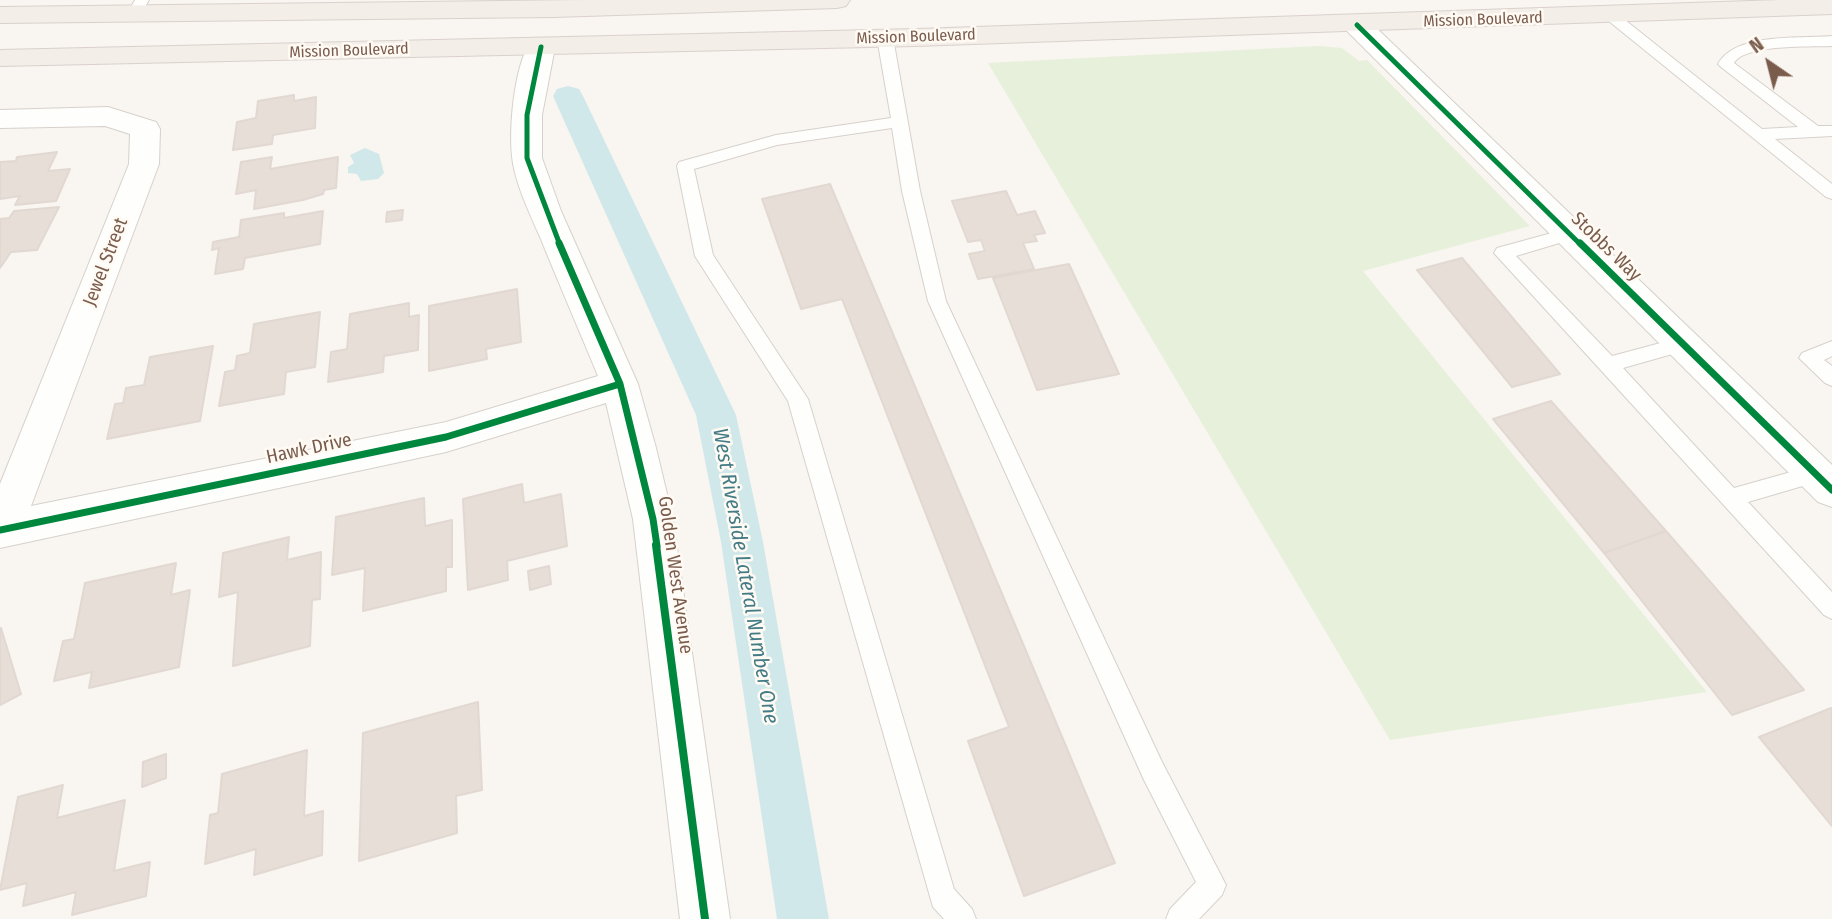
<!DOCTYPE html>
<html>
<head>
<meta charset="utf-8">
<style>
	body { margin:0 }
	#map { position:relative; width:1832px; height:919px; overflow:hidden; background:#f9f5f0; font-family:"Fira Sans Condensed",sans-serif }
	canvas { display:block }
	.north { position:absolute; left:1734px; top:28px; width:70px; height:70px; -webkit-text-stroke:5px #fffaf3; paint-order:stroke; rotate:325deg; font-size:19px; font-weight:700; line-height:28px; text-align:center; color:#7a5c4d }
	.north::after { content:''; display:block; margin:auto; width:24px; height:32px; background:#7a5c4d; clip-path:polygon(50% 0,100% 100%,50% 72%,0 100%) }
</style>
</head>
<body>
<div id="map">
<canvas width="1832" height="919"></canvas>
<div class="north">N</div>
</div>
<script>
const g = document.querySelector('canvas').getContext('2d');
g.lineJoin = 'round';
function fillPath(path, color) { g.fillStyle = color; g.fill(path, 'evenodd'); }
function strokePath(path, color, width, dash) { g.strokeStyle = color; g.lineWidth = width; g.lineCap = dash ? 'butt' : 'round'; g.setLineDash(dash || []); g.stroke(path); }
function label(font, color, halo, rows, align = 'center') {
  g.font = font + ' "Fira Sans Condensed",sans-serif'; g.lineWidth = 5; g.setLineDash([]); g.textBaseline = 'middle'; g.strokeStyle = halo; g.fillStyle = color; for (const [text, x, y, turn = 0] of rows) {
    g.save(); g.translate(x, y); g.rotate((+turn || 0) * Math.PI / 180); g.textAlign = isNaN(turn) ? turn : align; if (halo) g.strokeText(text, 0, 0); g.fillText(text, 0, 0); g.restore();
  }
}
fillPath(new Path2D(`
	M1318,46L1342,48L1359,61L1367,60L1530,226L1363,271L1707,692L1390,740L988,63Z`), '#e7f0db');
fillPath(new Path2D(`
	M365,148L379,154L384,173L378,179L361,181L357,174L348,173V167L354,163L350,155Z`), '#d0e8ea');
fillPath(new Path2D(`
	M568,86L579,89L583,96L736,415L763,542L829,919H777L721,542L696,415L553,96L557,89Z`), '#d0e8ea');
const building = new Path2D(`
	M294,95V101L316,97L315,128L273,135L272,144L233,150L237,122L256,118L258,101Z
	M57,152L48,171L70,169L56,201L15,205L20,196L0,199V162L16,161L17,157Z
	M272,157L270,169L338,157L336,188L324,190L323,194L303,200L254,209L256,190L236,194L241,162Z
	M830,184L1115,863L1024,896L968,741L1009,727L842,299L801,309L762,199Z
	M1006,191L1017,215L1035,211L1045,233L1034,235L1037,241L1023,243L1034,269L978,279L969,254L985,251L981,240L968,242L952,201Z
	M59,207L37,250L11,252L0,268V219L9,218L14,211Z
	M403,210L402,220L386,222L387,212Z
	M323,211L320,244L245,258L243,269L215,274L219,248L212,250L213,242L239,237L241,220L284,213V218Z
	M1462,258L1560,374L1512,387L1417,270Z
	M1069,264L1119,374L1037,390L993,278Z
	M517,289L521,342L486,349L487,359L429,371V306Z
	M409,303V317L419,315L418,350L384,356L383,372L328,382L331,352L347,349L350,314Z
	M320,312L315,367L286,372L284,394L219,406L225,372L235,370L237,356L250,353L254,324Z
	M213,346L200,421L107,439L115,404L123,403L126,388L144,385L150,357Z
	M1551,401L1666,531L1604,553L1493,419Z
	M522,484L524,503L561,494L567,546L507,561L508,580L468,590L463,499Z
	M424,498L425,526L452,520V567H446V591L363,611L365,568L332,575L336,517Z
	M1666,531L1804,690L1732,715L1604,553Z
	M289,537L287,560L321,552L320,599L312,600L310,646L233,666L238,592L219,597L223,553Z
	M176,563L171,595L190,590L179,667L89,688L92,672L54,681L63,641L74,639L85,583Z
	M549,566L551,584L530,590L528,571Z
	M1,628L21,694L0,705V629Z
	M478,702L482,790L456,796L457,833L359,861L363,733Z
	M1831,708L1832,710V826L1759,737Z
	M307,750L304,816L323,811L322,855L254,875L256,849L205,864L210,815L218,813L222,774Z
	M166,754V778L142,787L143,762Z
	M63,785L57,818L125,800L114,871L150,862L146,896L72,915L76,892L23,906L27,883L0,890L18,797Z`);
fillPath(building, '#e6ded7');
strokePath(building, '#e2d8d2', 2);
const service = new Path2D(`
	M135,0H149L139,17L134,18L127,14Z
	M1610,11L1615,12L1762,129L1798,127L1721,67L1718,64C1736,32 1799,39 1832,36V46C1811,47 1745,44 1734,63L1818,126H1832V136L1775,139L1832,184V199L1826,197L1605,18L1603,15Z
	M885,33L893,38L920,191L946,301L1162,762L1226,885L1222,895L1199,919H1166L1170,909L1196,882L1144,780L928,301L902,191L892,128L777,145L694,169L713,255L808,399L954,889L972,909L976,919H944L933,907L788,401L695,256L677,166L679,162L776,135L891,118L877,38Z
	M1570,228L1576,230L1579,234L1576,238L1516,256L1612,356L1683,337L1690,339L1693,344L1690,349L1623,368L1734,488L1816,465L1823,468L1827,474L1823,480L1748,502L1832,592V619L1824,615L1494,253L1497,248Z
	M1832,341V356L1824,360L1832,366V386L1825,383L1799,358L1802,353Z`);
const minor = new Path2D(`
	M1357,17L1367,19L1832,465V507L1818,502L1347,31L1343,25L1347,19Z
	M541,39L551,41L555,47L542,115V158L561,211L638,384L656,448L673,519L730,919H680L633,519L606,403L446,452L0,548V484L129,164L130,134L105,126L0,128V110L108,107L156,122L160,129L159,164L31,506L446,422L598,376C579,330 559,284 540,237C530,214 514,181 512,156C509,127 514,66 531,41Z`);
const primary = new Path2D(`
	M584,0H850L846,6L837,8L554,17L0,23V7Z
	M1780,0H1832V14L916,46L0,66V50L916,29Z`);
strokePath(service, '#d7d1cb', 2);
strokePath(minor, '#d7d1cb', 2);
strokePath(primary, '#dad1cc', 2);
fillPath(service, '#fefefd');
fillPath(minor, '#fefefd');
fillPath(primary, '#f3eee8');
strokePath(new Path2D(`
	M1357,25L1581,245
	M541,47L527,115V158L560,245`), '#00873e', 5);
strokePath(new Path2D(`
	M559,243L620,384L653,519L657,546
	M1580,243L1832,490
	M0,530L446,437L620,384`), '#00873e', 7);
strokePath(new Path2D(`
	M656,545L705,919`), '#00873e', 8);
label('16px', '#7a5c4d', '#fffaf3', [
	["Mission Boulevard",1483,20,-2],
	["Mission Boulevard",916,37,-2],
	["Mission Boulevard",349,51,-2]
]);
label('19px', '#7a5c4d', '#fffaf3', [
	["Stobbs Way",1606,247,44],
	["Jewel Street",106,262,-69],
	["Hawk Drive",309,449,-12],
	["Golden West Avenue",675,575,82]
]);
label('italic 21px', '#437c86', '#fffaf3', [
	["West Riverside Lateral Number One",745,576,80]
]);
</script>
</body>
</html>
